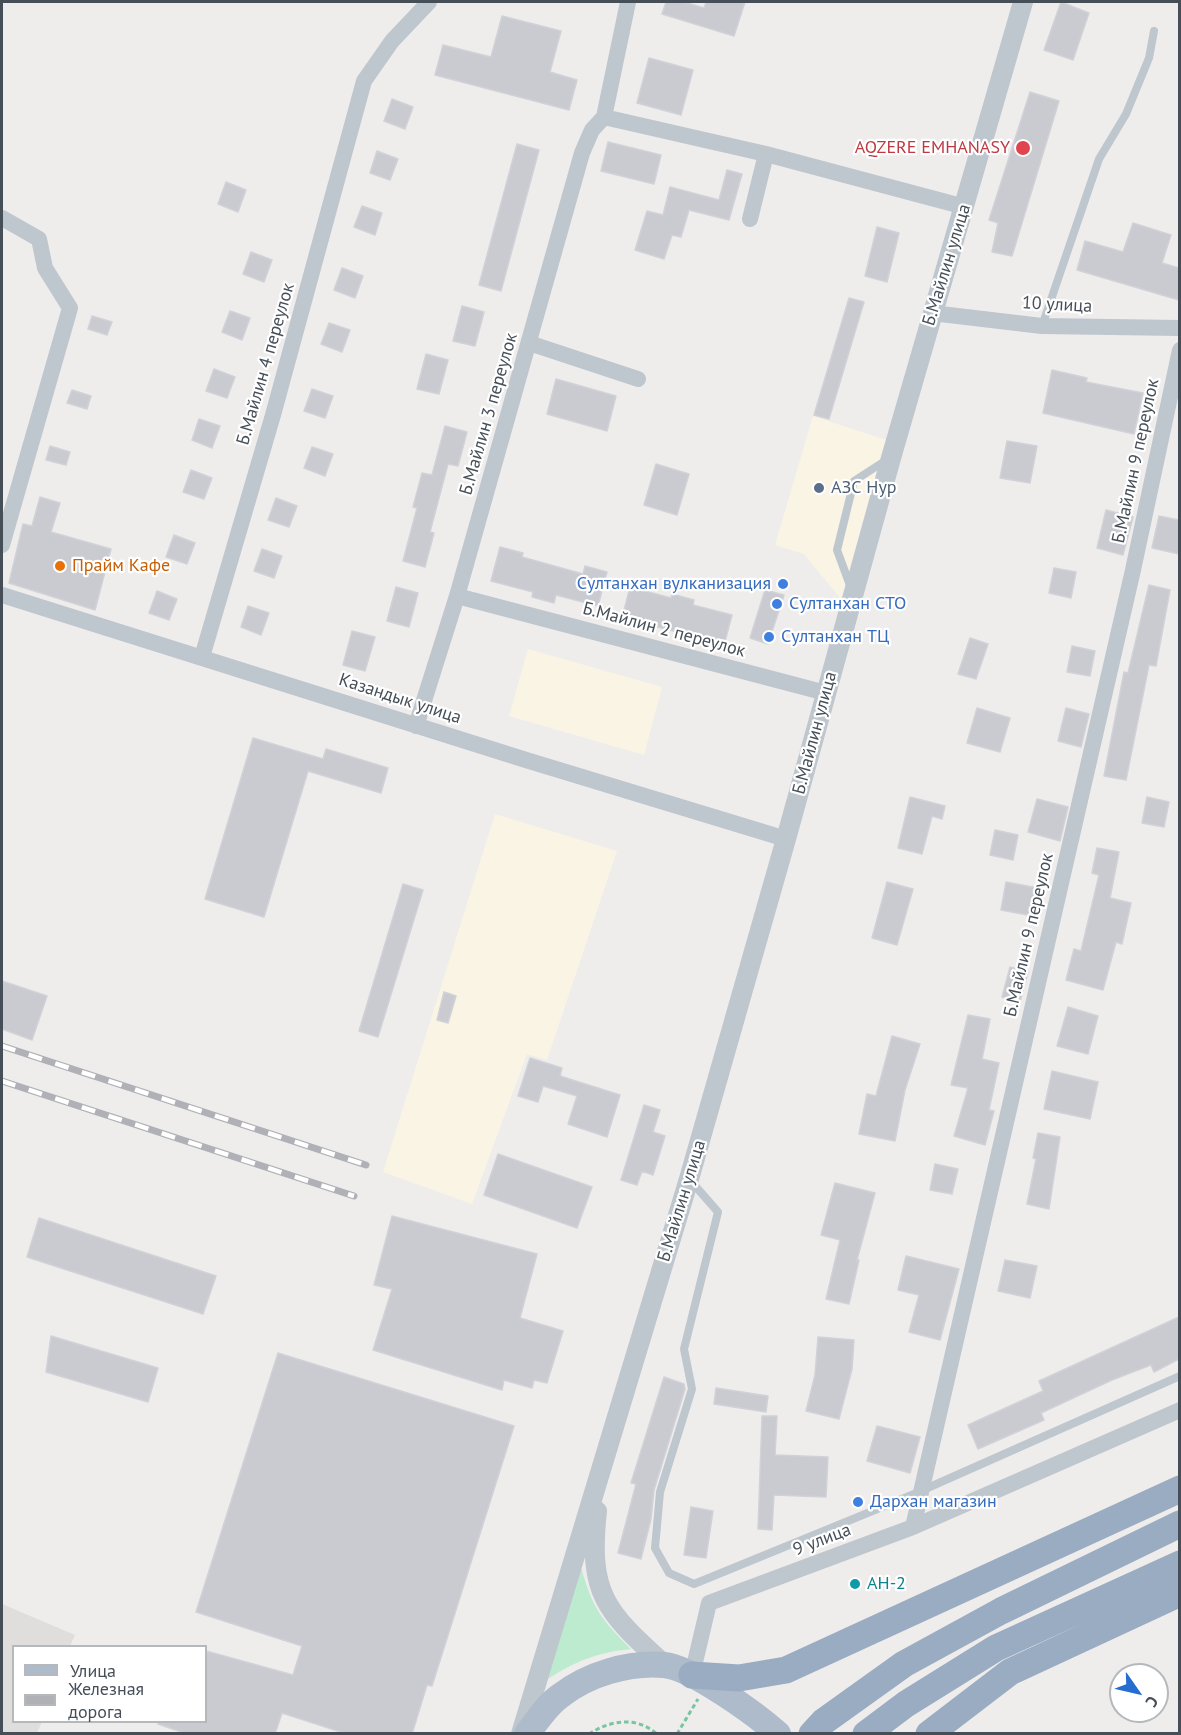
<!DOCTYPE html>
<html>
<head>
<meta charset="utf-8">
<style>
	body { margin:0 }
	#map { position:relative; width:1181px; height:1735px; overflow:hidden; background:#efecec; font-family:"PT Sans",sans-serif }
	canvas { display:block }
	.frame { position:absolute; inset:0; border:3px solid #464f58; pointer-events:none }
	.legend { position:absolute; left:12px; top:1645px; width:195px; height:78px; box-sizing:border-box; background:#fff; border:2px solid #b5b9bc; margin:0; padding:8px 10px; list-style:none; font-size:18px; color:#464f58 }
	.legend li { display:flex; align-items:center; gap:12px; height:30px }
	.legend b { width:30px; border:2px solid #b5b9bc }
	.north { position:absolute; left:1109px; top:1663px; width:60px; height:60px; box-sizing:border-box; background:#fff; border:2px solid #b5b9bc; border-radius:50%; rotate:124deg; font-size:16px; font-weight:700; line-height:24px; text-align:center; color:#464f58 }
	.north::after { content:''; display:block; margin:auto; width:21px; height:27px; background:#256dd0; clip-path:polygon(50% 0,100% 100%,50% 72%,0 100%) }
</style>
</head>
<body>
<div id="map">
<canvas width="1181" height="1735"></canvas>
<div class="frame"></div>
<ul class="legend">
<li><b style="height:8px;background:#adbbca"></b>Улица</li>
<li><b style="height:8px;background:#afb1b6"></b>Железная дорога</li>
</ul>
<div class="north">С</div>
</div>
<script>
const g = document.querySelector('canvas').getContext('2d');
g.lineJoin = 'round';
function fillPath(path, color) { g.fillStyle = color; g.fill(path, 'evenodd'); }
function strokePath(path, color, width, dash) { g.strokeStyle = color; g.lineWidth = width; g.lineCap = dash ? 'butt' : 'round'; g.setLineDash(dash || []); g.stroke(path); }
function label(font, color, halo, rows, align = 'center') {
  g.font = font + ' "PT Sans",sans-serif'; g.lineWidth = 4.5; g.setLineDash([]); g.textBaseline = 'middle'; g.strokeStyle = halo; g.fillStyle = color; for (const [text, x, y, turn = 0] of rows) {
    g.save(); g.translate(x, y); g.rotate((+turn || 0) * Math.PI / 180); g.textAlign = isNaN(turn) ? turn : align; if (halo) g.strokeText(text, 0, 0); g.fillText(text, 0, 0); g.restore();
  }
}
fillPath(new Path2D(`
	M813,416L886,440L841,599L804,554L775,545Z
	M528,649L662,687L644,755L509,716Z
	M495,814L617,851L547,1060L527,1054L472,1204L383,1172Z`), '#faf4e5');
fillPath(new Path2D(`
	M2,1604L75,1635L70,1646H14V1722H42L37,1733H2Z`), '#e0dddd');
fillPath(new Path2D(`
	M581,1567C592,1607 601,1620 631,1649C599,1652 575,1661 548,1679Z`), '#bcebcf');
const building = new Path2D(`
	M666,2H684L704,8L706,2H745L734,36L662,14Z
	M1061,2L1089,13L1073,60L1044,50Z
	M502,16L561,31L550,72L577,80L569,110L435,75L443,45L491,57Z
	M649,58L693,70L681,115L637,103Z
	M1030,92L1059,101L1012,256L992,252L998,223L989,220Z
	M392,99L413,107L405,129L384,121Z
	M608,142L661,155L654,184L601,171Z
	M517,144L539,150L501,291L479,285Z
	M377,151L398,159L390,180L370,173Z
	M727,170L742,174L729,220L689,210L681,237L672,235L664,259L635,250L647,211L663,215L670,187L719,200Z
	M226,182L246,190L238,212L218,204Z
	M362,206L382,213L375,235L354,227Z
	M1133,223L1171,235L1162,263L1179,268V300L1077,270L1085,241L1123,252Z
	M877,227L899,233L887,282L865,276Z
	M251,252L272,260L264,282L243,274Z
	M342,268L363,276L355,298L334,290Z
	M849,298L864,302L829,419L814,415Z
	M462,306L484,312L475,346L453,341Z
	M230,311L250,318L242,340L222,332Z
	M92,316L112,322L107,335L88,329Z
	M329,323L350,330L342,352L321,344Z
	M426,354L448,360L439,394L417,389Z
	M214,369L235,377L227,398L206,391Z
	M1052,370L1087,378L1086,382L1143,393L1134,434L1043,413Z
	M556,379L616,396L607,431L547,414Z
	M312,389L333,396L325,418L304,411Z
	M72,390L91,396L87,409L67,403Z
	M199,419L220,426L212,448L192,440Z
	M445,426L467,432L458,466L448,464L430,532L434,533L425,567L403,561L417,508L413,507L422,473L432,475Z
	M1007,441L1037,446L1030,483L1000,478Z
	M50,446L70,452L66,465L46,460Z
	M312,447L333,454L325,476L304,468Z
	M656,464L689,474L677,515L644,505Z
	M191,470L212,478L204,499L183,492Z
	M40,497L60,503L51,532L111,549L95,610L9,583L23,524L32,526Z
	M276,498L297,506L289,527L268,520Z
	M1106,510L1133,517L1123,555L1097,548Z
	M1159,516L1179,520V554L1152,548Z
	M174,535L195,543L187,564L166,557Z
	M500,547L523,553L522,557L583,574L585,566L607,572L598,606L556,595L554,603L532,597L533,592L491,581Z
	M262,549L282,556L274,578L254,571Z
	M1054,568L1076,572L1071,598L1049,593Z
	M1149,585L1170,590L1156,666L1149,665L1126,780L1104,776L1124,672L1128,673Z
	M396,587L418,593L409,627L387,621Z
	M630,587L671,598L672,594L694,600L693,605L732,615L723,649L701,644L702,638L645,624L644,627L621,622Z
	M765,590L784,595L768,644L750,638Z
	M157,591L177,599L169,620L149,613Z
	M248,606L269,613L261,635L241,627Z
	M352,631L375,637L365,671L343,665Z
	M970,638L988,644L976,679L958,674Z
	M1072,646L1095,651L1090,676L1067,672Z
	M977,708L1010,718L1000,752L967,743Z
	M1066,708L1089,714L1081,747L1058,741Z
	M253,738L323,759L326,749L388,768L381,793L308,771L264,917L205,899Z
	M910,797L945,806L942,819L932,816L922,854L898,848Z
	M1147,797L1169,802L1164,827L1142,823Z
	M1037,799L1068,807L1060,841L1028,832Z
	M995,830L1018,835L1013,860L990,855Z
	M1097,848L1119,852L1110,898L1131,903L1122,944L1116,942L1103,990L1066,980L1074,949L1081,951L1099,875L1092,873Z
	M887,882L913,889L897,945L872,938Z
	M1006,882L1038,888L1033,916L1001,910Z
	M403,884L423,890L378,1037L359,1031Z
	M1010,967L1028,972L1020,1002L1002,997Z
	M2,981L47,996L32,1040L2,1029Z
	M444,992L456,996L448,1023L437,1020Z
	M1068,1007L1098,1016L1088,1054L1057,1046Z
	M968,1015L990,1019L982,1059L999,1063L989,1110L994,1111L985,1145L954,1136L968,1088L951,1085Z
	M892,1036L920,1044L905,1090L895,1141L859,1134L867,1094L876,1096Z
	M530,1058L562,1068L560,1076L620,1095L607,1137L568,1124L577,1096L543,1086L538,1102L518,1096Z
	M1052,1071L1098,1082L1090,1119L1044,1109Z
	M644,1105L660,1110L653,1132L665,1136L653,1175L642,1171L637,1185L621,1180Z
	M1038,1133L1060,1137L1049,1209L1027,1204L1036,1159L1033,1158Z
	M498,1154L592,1187L577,1228L484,1195Z
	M935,1164L958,1169L952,1194L930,1190Z
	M835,1183L875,1193L857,1260H859L849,1304L826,1299L840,1240L821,1235Z
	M392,1216L537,1254L520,1318L563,1331L547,1383L534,1380L532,1388L504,1380L502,1390L373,1350L392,1289L374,1285Z
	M39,1218L216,1276L203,1314L27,1257Z
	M906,1256L959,1269L940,1340L909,1332L919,1295L898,1290Z
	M1005,1260L1037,1266L1030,1298L998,1291Z
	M1179,1317V1359L1154,1372L1151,1365L1112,1380L1041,1413L1044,1420L978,1449L968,1425L1043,1391L1039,1381Z
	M51,1336L158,1368L148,1402L46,1372Z
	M818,1337L854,1340L852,1369L839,1419L806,1411L815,1375Z
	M278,1353L514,1426L432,1686L427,1685L412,1734H347L282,1713L275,1734H187L158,1724V1722H206V1651L293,1675L302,1646L196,1612Z
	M664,1377L684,1384L685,1389L654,1490L651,1519L641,1559L618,1553L636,1484L631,1483Z
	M716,1388L768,1396L766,1412L714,1404Z
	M762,1416H777L775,1455L828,1457L826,1497L774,1495L772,1530L758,1529Z
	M877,1426L920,1437L910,1473L867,1461Z
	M691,1507L713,1511L706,1558L684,1555Z`);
fillPath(building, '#cacbd1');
strokePath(building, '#d0d2d7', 1.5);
strokePath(new Path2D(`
	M589,1734C611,1720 636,1716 657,1734
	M677,1734L698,1699`), '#77c6a0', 3, [4.5, 3]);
strokePath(new Path2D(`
	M1042,326L1099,159L1126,114L1149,58L1154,31
	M851,588L837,550L854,481L888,459
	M690,1180L718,1212L684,1349L692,1389L660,1492L655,1548L669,1573L694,1584L914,1494L1180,1376`), '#bec6ce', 8);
strokePath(new Path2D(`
	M604,117L766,154L965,207
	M604,117L628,2
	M2,218L39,239L45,268L70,308L2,545
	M750,219L766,154
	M932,313L1042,326L1180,328
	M529,343L638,379
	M2,595L526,760L786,839
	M457,596L826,693
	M202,657L273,415L364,81L392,41L429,2
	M416,726L457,596L582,153L592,130L604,117
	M913,1527L1133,570L1180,350
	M692,1675L709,1603L913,1527L1180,1410`), '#bec6ce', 16);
strokePath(new Path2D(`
	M597,1511C588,1594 605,1611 665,1665
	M521,1734L689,1179L786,839L891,458L1023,2`), '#bec6ce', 20);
strokePath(new Path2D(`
	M527,1734C537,1721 547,1705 560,1696C588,1674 629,1662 664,1665C691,1667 757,1715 778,1734`), '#adbbca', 26);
strokePath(new Path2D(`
	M692,1675L739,1678L786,1670L1180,1489
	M812,1734L823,1722L904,1664L1001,1611L1180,1524
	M866,1734L906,1704L996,1648L1180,1564
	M929,1734L1010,1672L1180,1593`), '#9aacc1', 27);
const rail = new Path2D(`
	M2,1046L366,1165
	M2,1081L354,1196`);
strokePath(rail, '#afb1b6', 7);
strokePath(rail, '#fff', 4.5, [14]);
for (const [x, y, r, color] of [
	[1023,148,8,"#e0444e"],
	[819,488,6,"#5c6f8a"],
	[60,566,6,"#e8710a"],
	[783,584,6,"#3f7fe0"],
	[777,604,6,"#3f7fe0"],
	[769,637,6,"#3f7fe0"],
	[858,1502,6,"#3f7fe0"],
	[855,1584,6,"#0f9aa8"]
]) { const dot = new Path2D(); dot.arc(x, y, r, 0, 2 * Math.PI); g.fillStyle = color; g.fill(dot); strokePath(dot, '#fff', 2); }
label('18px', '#be3a42', '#fff', [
	["AQZERE EMHANASY",1010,148]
], 'right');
label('18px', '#464f58', '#fff', [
	["Б.Майлин улица",947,265,-73],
	["10 улица",1057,305,3],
	["Б.Майлин 4 переулок",266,364,-74],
	["Б.Майлин 3 переулок",489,414,-74],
	["Б.Майлин 9 переулок",1136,461,-78],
	["Б.Майлин 2 переулок",664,630,15],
	["Казандык улица",400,699,18],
	["Б.Майлин улица",815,733,-75],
	["Б.Майлин 9 переулок",1029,935,-77],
	["Б.Майлин улица",682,1201,-73],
	["9 улица",822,1540,-21]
]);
label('18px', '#4e5e75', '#fff', [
	["АЗС Нур",831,488]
], 'left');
label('18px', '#c56008', '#fff', [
	["Прайм Кафе",72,566]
], 'left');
label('18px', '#366cbe', '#fff', [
	["Султанхан вулканизация",771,584,"right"],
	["Султанхан СТО",789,604],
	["Султанхан ТЦ",781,637],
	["Дархан магазин",870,1502]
], 'left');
label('18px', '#0d838f', '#fff', [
	["АН-2",867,1584]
], 'left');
</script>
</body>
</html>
